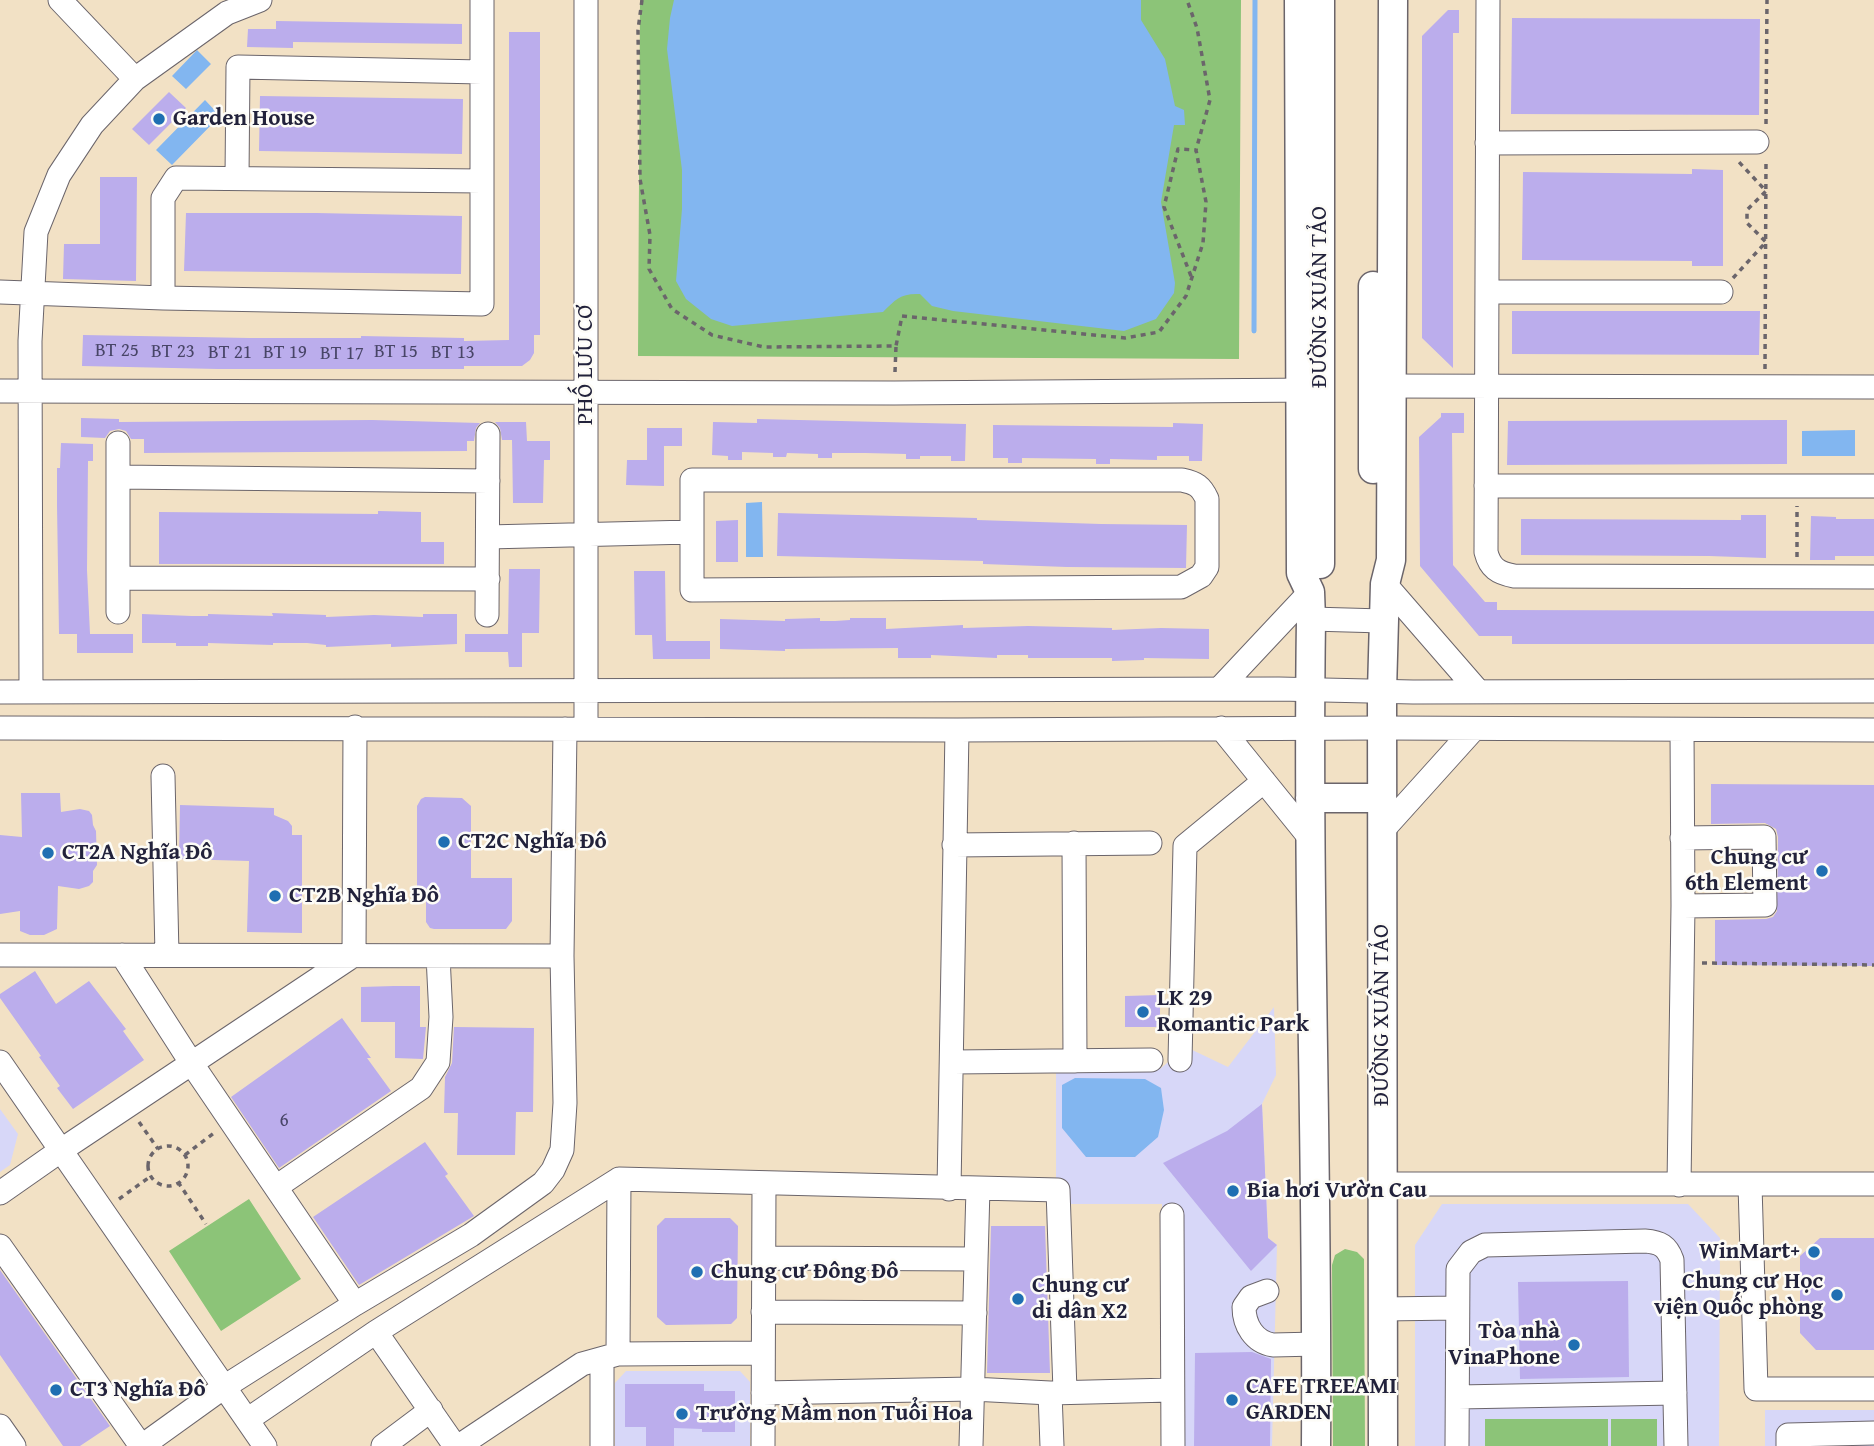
<!DOCTYPE html>
<html>
<head>
<meta charset="utf-8">
<style>
	body { margin:0 }
	canvas { display:block; background:#f2e1c5 }
</style>
</head>
<body>
<canvas width="1874" height="1446"></canvas>
<script>
const g = document.querySelector('canvas').getContext('2d');
g.lineJoin = 'round';
function fillPath(path, color) { g.fillStyle = color; g.fill(path, 'evenodd'); }
function strokePath(path, color, width, dash) { g.strokeStyle = color; g.lineWidth = width; g.lineCap = dash ? 'butt' : 'round'; g.setLineDash(dash || []); g.stroke(path); }
function label(font, color, halo, rows, align = 'center') {
  g.font = font + ' "Gentium Book Plus",serif'; g.lineWidth = 5; g.setLineDash([]); g.textBaseline = 'middle'; g.strokeStyle = halo; g.fillStyle = color; for (const [text, x, y, turn = 0] of rows) {
    g.save(); g.translate(x, y); g.rotate((+turn || 0) * Math.PI / 180); g.textAlign = isNaN(turn) ? turn : align; if (halo) g.strokeText(text, 0, 0); g.fillText(text, 0, 0); g.restore();
  }
}
fillPath(new Path2D(`
	M1274,1007L1276,1075L1262,1104L1268,1238L1277,1245L1272,1446H1163L1162,1204H1056V1069H1160L1186,1047L1228,1067Z
	M0,1109L18,1134L10,1165L0,1172Z
	M1442,1204H1688L1720,1238L1719,1446H1415V1245Z
	M626,1371H740L750,1382V1446H615V1383Z
	M1765,1410H1874V1446H1765Z`), '#d7d7f8');
fillPath(new Path2D(`
	M640,0H1241L1239,359L638,356Z
	M249,1199L301,1279L221,1331L169,1251Z
	M1345,1249L1357,1252L1364,1259L1365,1446H1333L1332,1265L1335,1255Z
	M1485,1419H1608V1446H1485Z
	M1611,1419H1657V1446H1611Z`), '#8cc478');
fillPath(new Path2D(`
	M674,0H1141V20L1165,59L1175,106L1184,110L1185,125H1174L1161,202L1175,283L1174,293L1156,319L1124,331L953,311L932,306L920,294C901,293 896,299 883,312L732,326L711,319L686,299L676,281L682,209V170L667,49L670,18Z
	M197,50L211,64L186,89L172,76Z
	M205,100L220,116L172,165L156,150Z
	M1855,430V456H1802V431Z
	M762,502L763,557H746V503Z
	M1075,1078L1145,1079L1161,1088L1164,1110L1158,1137L1135,1157H1086L1062,1128V1085Z`), '#82b6f0');
strokePath(new Path2D(`
	M1254,331L1255,0`), '#82b6f0', 5);
fillPath(new Path2D(`
	M1448,10H1459V33H1453V368L1422,338V36Z
	M1512,18L1760,19L1759,115L1511,114Z
	M276,21L462,24V44L293,42V48L247,47L248,29H276Z
	M509,32H540V335H534V353L530,360L522,366H464V369H218L82,366L83,335L250,338H361V336L464,338V341L509,340Z
	M169,92L186,108L149,145L132,129Z
	M260,96L463,99L462,154L259,151Z
	M1692,169L1723,170V266H1692V261L1522,260L1523,172L1692,174Z
	M100,177H137L136,281L63,279L64,244H100Z
	M186,213H316L462,216L461,274L184,271Z
	M1512,311H1760L1759,355L1512,354Z
	M1441,413H1464V433H1452L1453,565L1485,602H1497V610L1874,611V644H1512V636H1479L1420,566L1419,437L1441,417Z
	M81,418L119,419V422L372,420L480,423L476,428L474,441H467V451L144,453V439H131L126,431L119,429L110,431L105,438L81,437Z
	M757,419L966,424L965,461H951V456H920V459H906V454L865,453H832V458H818V454L787,453L786,457H773V453L742,452V460H728V456L712,455L713,422L757,423Z
	M1787,420V464L1507,465L1508,421Z
	M495,422H526L527,441H550V460H544L543,503H513L512,440H502L500,428Z
	M1173,423L1203,424L1202,461H1189V456H1157V460L1110,459V464H1096V459L1022,458V463H1008V458H993V425L1173,427Z
	M647,428H682V446H664V486L626,485L627,460H647Z
	M61,443L93,444V461H88L87,570L90,634H133V653H77V634H59L57,505V468H60Z
	M378,511L421,512V542H444V564H159V512L378,514Z
	M778,513L977,518V520L1101,524L1187,525L1186,568L1067,567L983,564V561L777,556Z
	M1741,515H1766V558L1709,556L1521,555V519L1741,520Z
	M1811,516L1836,517V519H1874V556H1835V560H1810Z
	M738,520V562H716V521Z
	M509,569H540L539,633H522V667H509L508,652H465V634H508Z
	M634,571H665L666,641H710V659H653L652,635H635Z
	M272,613L326,615V617L374,615L423,617V614H457V644L391,647V644L326,647V645L307,643H273V645L208,643V646H176V643H142V614L192,616H208V614L273,616Z
	M820,618V621H835L850,620V618H886V629L963,625V628L1028,626L1112,628V630L1161,628L1209,629V659L1144,658V660L1112,661V658H1028V655H997V658L931,655V658H898V648L785,649V651L720,649V619L785,621V619Z
	M1711,784L1874,785V966L1715,965V920L1766,919L1773,917L1777,911L1778,837L1776,829L1765,823L1711,824Z
	M21,793H60L61,812L80,809L89,811L92,815L93,825L96,831L97,865L93,871V882L89,886L79,889L58,886L57,929L44,935H30L20,931V911L0,914V835L22,837Z
	M425,797L462,798L471,806V878H512V921L506,929H434L430,928L426,922V898L417,897V806L421,799Z
	M180,805L274,808V815L288,821L292,826V835H302V933L247,932L249,861L179,859Z
	M35,971L56,1004L89,981L126,1029L123,1031L144,1060L73,1109L57,1088L60,1086L39,1057L41,1056L0,998V994Z
	M394,986H420V1027H426L423,1059L395,1058V1022H361V987Z
	M1160,995V1027H1125V996Z
	M342,1018L371,1058H367L391,1091L279,1168L231,1097Z
	M454,1027L534,1028L533,1112H516L515,1155H457L458,1113H444L445,1077L452,1063Z
	M1262,1104L1268,1238L1277,1245L1251,1271L1163,1163L1227,1131Z
	M425,1142L448,1174L445,1176L474,1216L359,1285L313,1217Z
	M665,1218H730L738,1226L737,1318L731,1324L666,1325L657,1317V1226Z
	M991,1226H1045L1050,1373H987Z
	M1820,1238H1874V1350H1816L1800,1333V1256Z
	M0,1270L110,1426L80,1446H63L0,1355Z
	M1628,1281L1629,1377L1520,1379L1518,1282Z
	M1252,1352L1271,1359L1270,1446H1194L1195,1353Z
	M625,1384H704V1391H735V1432H702V1429L674,1428V1446H646V1427H625Z`), '#bbadec');
const minor = new Path2D(`
	M60,0L135,79
	M586,0V729
	M1488,0L1486,552C1490,568 1498,573 1514,576L1874,577
	M1487,143L1757,142
	M237,178L238,67L482,72
	M0,292L163,298L482,304V0
	M1487,292H1721
	M163,298V198L176,178L482,181
	M1377,386L1874,387
	M0,391L894,393L1317,390
	M118,443V612
	M118,477L488,481
	M692,480H1182C1196,483 1201,486 1207,499V567L1201,576L1181,587L692,590Z
	M1486,486H1874
	M488,537L691,532
	M118,578L488,579
	M1385,584L1478,691
	M487,615L488,434
	M1311,619L1383,621
	M1219,689L1310,592
	M0,692L1279,689L1413,692L1874,691
	M31,692L30,341L36,232L59,175L92,125L135,79L227,13L260,0
	M0,728L957,730L1382,728L1874,730
	M1221,728L1310,838
	M163,776L167,955
	M1382,831L1473,730
	M1682,838L1764,837L1765,905L1683,906
	M1074,843L1075,1061
	M954,845L1150,843
	M0,955L562,956
	M122,955L192,1064L355,1304
	M1180,1060L1185,846L1264,781
	M0,1062L265,1446
	M953,1062L1151,1060
	M1383,1184H1874
	M1679,1185L1683,906L1682,730
	M1750,1185L1756,1389H1874
	M276,1187L421,1088L438,1062L441,1017L438,956
	M949,1189C953,1036 953,883 957,730
	M0,1193L60,1151L354,955L355,727
	M1172,1215L1173,1446
	M0,1246L141,1446
	M764,1258L976,1259
	M1267,1291L1251,1297L1244,1307C1244,1325 1254,1342 1273,1345L1317,1344
	M1383,1309L1457,1308
	M763,1312L975,1313
	M618,1354L619,1179
	M763,1393L972,1389L1050,1393L1171,1390
	M1050,1393L1052,1446
	M1458,1397L1675,1393
	M247,1420L376,1332
	M0,1426L14,1446
	M142,1446L224,1387L355,1304L471,1235L543,1183L553,1170L562,1150L565,1103L562,956L565,729
	M383,1446L431,1410
	M455,1446L376,1332L619,1179L1058,1190L1065,1391
	M459,1446L582,1364L618,1354L763,1353
	M602,1446V1359
	M763,1446L764,1184
	M971,1446L978,1188
	M1457,1446L1458,1269L1471,1252L1485,1245L1645,1241C1660,1242 1667,1246 1672,1260L1676,1446
	M1788,1446V1435L1874,1433`);
const major = new Path2D(`
	M1299,0L1301,573L1310,592L1311,619C1307,895 1318,1170 1316,1446
	M1320,0V564
	M1373,469V286
	M1310,798H1382
	M1383,1446L1382,691L1385,584L1391,560L1393,0`);
strokePath(minor, '#6b656b', 25);
strokePath(major, '#6b656b', 31);
strokePath(new Path2D(`
	M642,0L638,30L640,179L650,235L649,269L672,309L712,335L764,347L896,346L902,316L1125,338L1159,332L1186,296L1203,243L1206,202L1196,150L1210,100L1197,28L1187,0
	M1766,124L1767,0
	M1191,276L1164,207L1178,149L1196,150
	M1733,278L1766,242L1747,223V210L1766,191L1738,161
	M1765,369L1766,160
	M895,372L896,346
	M1797,557V506
	M1702,963L1874,965
	M139,1122L158,1149
	M148 1166a20 20 0 1 1 40 0a20 20 0 1 1-40 0Z
	M185,1155L214,1133
	M178,1182L206,1224
	M119,1199L151,1176`), '#6b656b', 3.5, [5, 5]);
strokePath(minor, '#fff', 23);
strokePath(major, '#fff', 28);
for (const [x, y, r, color] of [
	[159,119,7,"#1f6fb2"],
	[444,842,7,"#1f6fb2"],
	[48,853,7,"#1f6fb2"],
	[1822,871,7,"#1f6fb2"],
	[275,896,7,"#1f6fb2"],
	[1143,1012,7,"#1f6fb2"],
	[1233,1191,7,"#1f6fb2"],
	[1814,1252,7,"#1f6fb2"],
	[697,1272,7,"#1f6fb2"],
	[1837,1295,7,"#1f6fb2"],
	[1018,1299,7,"#1f6fb2"],
	[1574,1345,7,"#1f6fb2"],
	[56,1390,7,"#1f6fb2"],
	[1232,1400,7,"#1f6fb2"],
	[682,1414,7,"#1f6fb2"]
]) { const dot = new Path2D(); dot.arc(x, y, r, 0, 2 * Math.PI); g.fillStyle = color; g.fill(dot); strokePath(dot, '#fdfcf7', 2.5); }
label('19px', '#484567', null, [
	["BT 25",117,351],
	["BT 23",173,352],
	["BT 15",396,352],
	["BT 21",230,353],
	["BT 19",285,353],
	["BT 13",453,353],
	["BT 17",342,354],
	["6",284,1121]
]);
label('bold 23px', '#22223b', '#fdfcf7', [
	["Garden House",173,119],
	["CT2C Nghĩa Đô",458,842],
	["CT2A Nghĩa Đô",62,853],
	["Chung cư",1808,858,"right"],
	["6th Element",1808,884,"right"],
	["CT2B Nghĩa Đô",289,896],
	["LK 29",1157,999],
	["Romantic Park",1157,1025],
	["Bia hơi Vườn Cau",1247,1191],
	["WinMart+",1800,1252,"right"],
	["Chung cư Đông Đô",711,1272],
	["Chung cư Học",1823,1282,"right"],
	["viện Quốc phòng",1823,1308,"right"],
	["Chung cư",1032,1286],
	["di dân X2",1032,1312],
	["Tòa nhà",1560,1332,"right"],
	["VinaPhone",1560,1358,"right"],
	["CAFE TREEAMI",1246,1387],
	["GARDEN",1246,1413],
	["CT3 Nghĩa Đô",70,1390],
	["Trường Mầm non Tuổi Hoa",696,1414]
], 'left');
label('23px', '#22223b', '#fdfcf7', [
	["ĐƯỜNG XUÂN TẢO",1320,297,-90],
	["PHỐ LƯU CƠ",586,365,-90],
	["ĐƯỜNG XUÂN TẢO",1382,1015,-90]
]);
</script>
</body>
</html>
